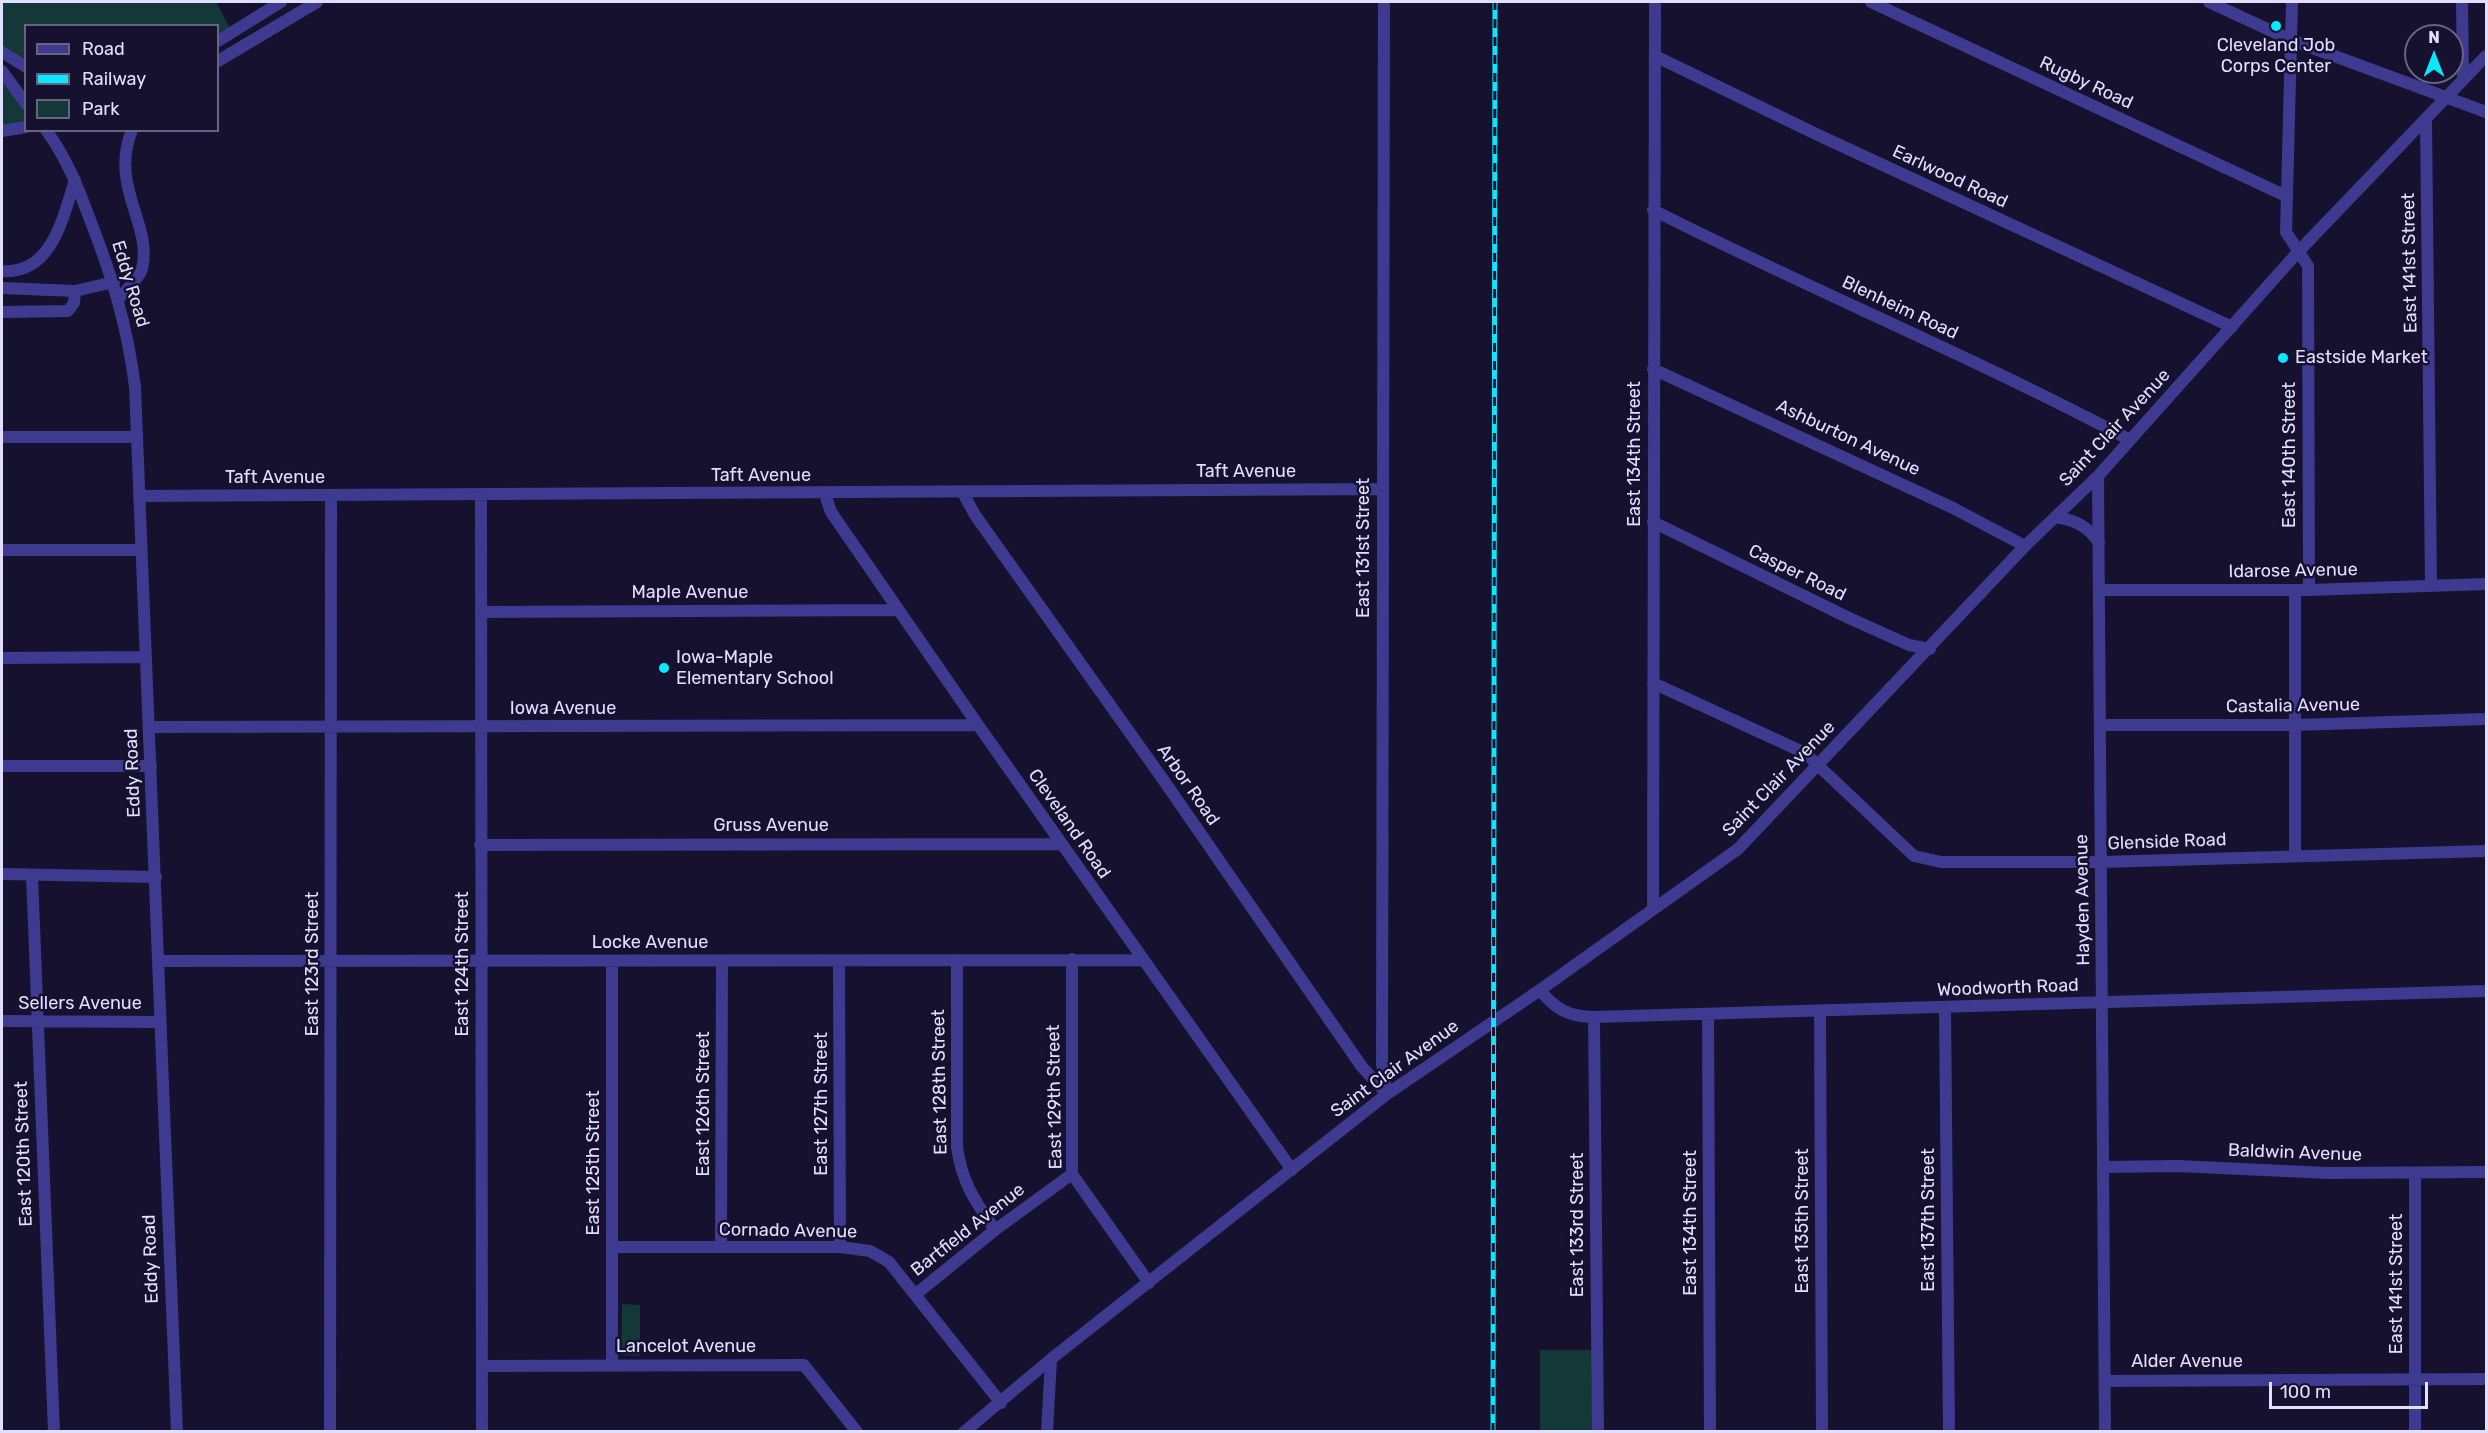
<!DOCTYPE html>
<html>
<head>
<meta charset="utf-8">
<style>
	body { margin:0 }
	#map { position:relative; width:2488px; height:1433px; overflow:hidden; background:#16112e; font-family:Rubik,sans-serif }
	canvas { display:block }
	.frame { position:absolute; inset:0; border:3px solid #e1deff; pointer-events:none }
	.legend { position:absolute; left:24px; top:24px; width:195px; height:108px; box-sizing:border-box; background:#16112e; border:2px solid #676382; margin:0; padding:8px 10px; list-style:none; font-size:18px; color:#e1deff }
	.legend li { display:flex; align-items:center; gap:12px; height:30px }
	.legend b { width:30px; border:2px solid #676382 }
	.north { position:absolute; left:2404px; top:24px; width:60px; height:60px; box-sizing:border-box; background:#16112e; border:2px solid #676382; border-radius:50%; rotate:0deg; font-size:16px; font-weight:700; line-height:24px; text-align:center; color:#e1deff }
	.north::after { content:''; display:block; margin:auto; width:21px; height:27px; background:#0ae8ff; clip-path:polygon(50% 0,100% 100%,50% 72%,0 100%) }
	.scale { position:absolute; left:2269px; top:1382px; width:159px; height:27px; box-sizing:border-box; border:3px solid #e1deff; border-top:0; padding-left:8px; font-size:18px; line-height:21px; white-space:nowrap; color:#e1deff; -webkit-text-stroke:4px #16112e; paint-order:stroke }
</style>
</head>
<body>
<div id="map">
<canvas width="2488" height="1433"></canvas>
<div class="frame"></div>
<ul class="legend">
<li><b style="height:8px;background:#3d3a8f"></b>Road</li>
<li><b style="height:8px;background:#0ae8ff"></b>Railway</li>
<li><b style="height:16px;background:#133837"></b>Park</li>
</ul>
<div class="north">N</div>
<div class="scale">100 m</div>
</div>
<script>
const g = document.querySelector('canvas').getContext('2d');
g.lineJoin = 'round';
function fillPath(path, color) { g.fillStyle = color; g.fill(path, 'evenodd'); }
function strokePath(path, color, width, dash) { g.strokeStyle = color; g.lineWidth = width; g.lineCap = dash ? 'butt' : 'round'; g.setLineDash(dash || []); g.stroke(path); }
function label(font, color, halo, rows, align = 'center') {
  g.font = font + ' Rubik,sans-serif'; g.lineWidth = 5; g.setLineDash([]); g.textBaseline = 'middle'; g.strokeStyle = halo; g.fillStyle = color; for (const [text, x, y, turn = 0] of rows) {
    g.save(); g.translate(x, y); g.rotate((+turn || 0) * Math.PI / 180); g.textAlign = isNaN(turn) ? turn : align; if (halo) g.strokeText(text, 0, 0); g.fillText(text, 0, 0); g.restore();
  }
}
fillPath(new Path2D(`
	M2,2H216L232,32L218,41V26H26L25,67L2,52Z
	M2,71L25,104V127L2,131Z
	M622,1304L640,1305V1356L621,1355Z
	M1540,1350H1597L1598,1431H1540Z`), '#133837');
strokePath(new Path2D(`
	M1384,2L1382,1064L1387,1094
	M1871,2L2286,196
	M2209,2L2291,40L2486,112
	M2292,2L2286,232L2308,266L2309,590
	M2462,2L2463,79
	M218,41L281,2
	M2,52L26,67
	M1655,56L1816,134L2232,327
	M218,61L317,2
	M2,71L26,104
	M2426,120L2431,586
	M46,130C66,157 78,187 89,217C112,276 127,324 135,387L177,1432
	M2,131L26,127
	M1653,210C1811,290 1974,357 2130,440
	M2,271C52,275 63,217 75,180
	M2,288L75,291L114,282
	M119,298C125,291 139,279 142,269C153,224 109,187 132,130
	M2,312L68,311L74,303L75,291
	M1653,369L1953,508L2025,546
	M2,437H137
	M2098,476L2105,1432
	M963,493L975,515L1162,778L1362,1067L1386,1093
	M825,494L831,512L978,725L1292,1170
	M139,496L1382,489
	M481,496L482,1432
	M2055,517C2075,520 2088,526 2099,543
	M1653,522L1849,618L1909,645L1930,649
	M2,550H141
	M2100,590H2309L2486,584
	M481,612L898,610
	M2,658L146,657
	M1653,683L1805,753L1914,856L1941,862H2101L2486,851
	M2101,725H2295L2486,719
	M149,727L978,725
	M2,766H151
	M480,845L1061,844
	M2295,856V590
	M2,874L156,877
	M32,875L54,1432
	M1653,907L1655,2
	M1072,959V1174L1149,1283
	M957,960V1147C962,1183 975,1201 995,1230
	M158,961L1143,960
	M612,961V1365
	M839,961L840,1247
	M1540,990C1555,1009 1569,1017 1594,1017L2486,991
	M1945,1008L1949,1432
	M1820,1011L1822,1432
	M1708,1014L1710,1432
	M1594,1017L1598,1432
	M2,1021L159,1022
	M2103,1167L2178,1166L2328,1173L2486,1172
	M2415,1173V1432
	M612,1247H840L870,1251L889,1262L1001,1403
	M721,1247L722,961
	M916,1294L995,1230L1072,1174
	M482,1366L804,1365L857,1432
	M2105,1381L2486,1379
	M330,1432L331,496
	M964,1432L1051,1359L1387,1094L1540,990L1738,849L2025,546L2098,476L2298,252L2486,56
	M1047,1432L1051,1359`), '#3d3a8f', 12);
const rail = new Path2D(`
	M1493,1432L1495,2`);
strokePath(rail, '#0ae8ff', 5);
strokePath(rail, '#16112e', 3, [9]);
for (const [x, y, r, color] of [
	[2276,26,6,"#0ae8ff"],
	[2283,358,6,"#0ae8ff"],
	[664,668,6,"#0ae8ff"]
]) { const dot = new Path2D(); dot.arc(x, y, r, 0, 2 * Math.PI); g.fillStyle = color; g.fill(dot); strokePath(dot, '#16112e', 2); }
label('18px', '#e1deff', '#16112e', [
	["Cleveland Job",2276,46,"center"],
	["Corps Center",2276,67,"center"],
	["Eastside Market",2295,358],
	["Iowa-Maple",676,658],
	["Elementary School",676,679]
], 'left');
label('18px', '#e1deff', '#16112e', [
	["Rugby Road",2086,83,25],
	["Earlwood Road",1950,177,25],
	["East 141st Street",2410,263,-91],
	["Eddy Road",130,284,73],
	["Blenheim Road",1900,308,25],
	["Saint Clair Avenue",2115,428,-47],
	["Ashburton Avenue",1848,438,25],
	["East 134th Street",1635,454,-90],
	["East 140th Street",2290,455,-90],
	["Taft Avenue",1246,472],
	["Taft Avenue",761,476],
	["Taft Avenue",275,478],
	["East 131st Street",1364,548,-90],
	["Idarose Avenue",2293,571,-1],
	["Casper Road",1797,573,26],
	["Maple Avenue",690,593],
	["Castalia Avenue",2293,706,-1],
	["Iowa Avenue",563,709],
	["Eddy Road",133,773,-92],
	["Saint Clair Avenue",1779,779,-46],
	["Arbor Road",1188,785,55],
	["Cleveland Road",1069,824,55],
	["Gruss Avenue",771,826],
	["Glenside Road",2167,842,-2],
	["Hayden Avenue",2083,900,-91],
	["Locke Avenue",650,943],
	["East 123rd Street",313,964,-90],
	["East 124th Street",463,964,-90],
	["Woodworth Road",2008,988,-2],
	["Sellers Avenue",80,1004],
	["Saint Clair Avenue",1395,1069,-36],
	["East 128th Street",940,1082,-91],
	["East 129th Street",1055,1097,-91],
	["East 126th Street",704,1104,-90],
	["East 127th Street",822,1104,-90],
	["Baldwin Avenue",2295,1153,2],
	["East 120th Street",24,1154,-92],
	["East 125th Street",594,1163,-90],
	["East 137th Street",1929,1220,-90],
	["East 135th Street",1803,1221,-90],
	["East 134th Street",1691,1223,-90],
	["East 133rd Street",1578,1225,-90],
	["Bartfield Avenue",968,1230,-38],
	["Cornado Avenue",788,1231,1],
	["Eddy Road",151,1259,-92],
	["East 141st Street",2397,1284,-90],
	["Lancelot Avenue",686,1347],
	["Alder Avenue",2187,1362]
]);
</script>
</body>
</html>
